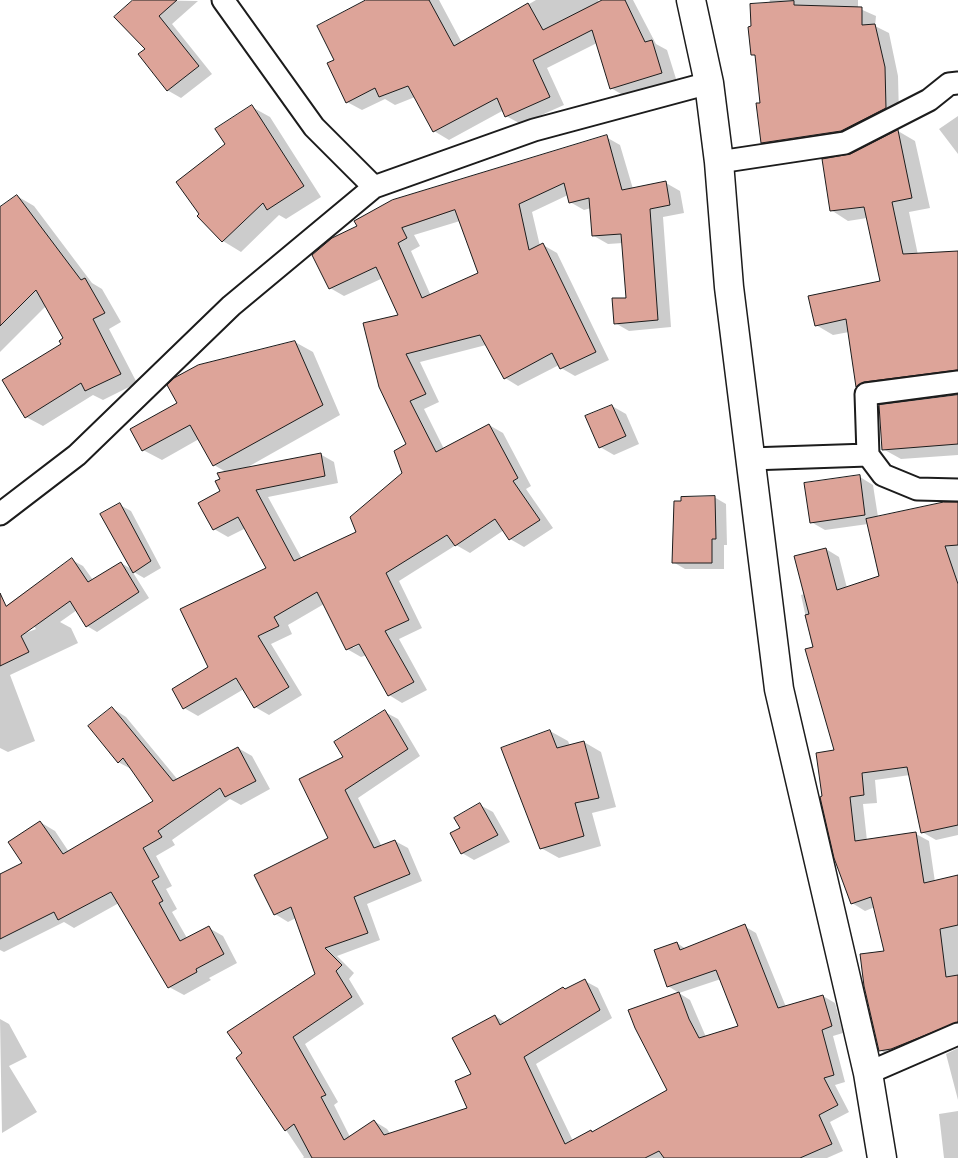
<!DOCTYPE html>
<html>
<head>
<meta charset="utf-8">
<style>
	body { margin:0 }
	canvas { display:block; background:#fff }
</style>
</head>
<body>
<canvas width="958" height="1158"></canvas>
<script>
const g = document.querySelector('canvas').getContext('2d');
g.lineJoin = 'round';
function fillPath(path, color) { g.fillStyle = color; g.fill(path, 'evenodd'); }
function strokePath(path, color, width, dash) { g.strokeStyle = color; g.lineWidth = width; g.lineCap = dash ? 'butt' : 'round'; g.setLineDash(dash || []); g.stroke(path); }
fillPath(new Path2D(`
	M135,0L198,1L172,24L212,74L181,98L167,90L146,49Z
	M367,0H439L462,43L536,0H598L599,3L605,0H633L656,44L667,50L677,82L626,97L611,88L597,43L547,68L564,105L521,124L506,116L504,110L449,140L434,131L415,97L395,105L385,99L362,110L347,102L336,60Z
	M770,0H858V8L876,16L875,26L889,33L898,76L899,116L855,138L775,150L762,142L757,57L752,54Z
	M252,107L270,117L321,197L286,219L279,215L241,252L223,241L198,216Z
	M958,116V154L939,129Z
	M898,131L915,141L930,208L909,212L918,255L958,252V381L874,396L857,386L849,332L833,335L816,325L881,282L867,218L848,221L831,210L851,155Z
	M606,137L620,145L633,189L666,183L680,191L684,213L663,217L671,327L629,331L615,323L627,299L623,243L608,244L594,236L591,208L584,210L570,202L568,195L532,212L540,246L543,245L557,253L609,360L575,376L561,368L559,365L518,386L505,378L486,345L420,362L439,402L424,409L444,449L489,425L503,433L531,486L526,489L553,528L524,547L510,539L504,530L470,553L456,545L399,581L422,628L399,639L427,690L402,703L389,695L367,655L361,657L347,649L324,604L288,625L292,634L271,644L302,695L269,715L255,707L244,689L198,716L184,708L268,569L246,528L228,537L214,529L222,480L226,472L214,465L199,439L162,460L143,450L295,342L313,352L340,415L246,468L320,454L334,462L338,483L268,497L302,559L358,532L403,474L408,445L400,316L383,278L344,296L330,288L314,255ZM460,221L479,274L431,296L411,251L420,246L414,235ZM365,642L353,648V645Z
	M17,196L34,206L92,283L102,289L121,322L109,329L137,383L103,400L93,395L43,426L26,417L65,339L46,306L0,352V209Z
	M958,396V455L901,459L883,449Z
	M612,406L626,414L639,444L614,455L600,447Z
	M860,477L873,485L878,517L958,503V835L936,840L922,832L910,775L875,780L877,803L863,804L867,841L916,834L929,841L935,882L958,876V1033L893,1058L880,1050L885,952L875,907L865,911L852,903L823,797L835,751L801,595L805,594L826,549L839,557L847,588L880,577L868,524L825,530L811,522Z
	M714,497L726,504L727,545H724V569H685L673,562Z
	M120,505L131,511L161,568L144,578L132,571L149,598L97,632L87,626L77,610L60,622L71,628L78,643L10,675L35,741L8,752L0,748V643L36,629L15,601L72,560L83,566L93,580L121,563L133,570Z
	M112,708L126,717L178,780L238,748L252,756L270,789L241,805L230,799L172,840L175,845L156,856L172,886L166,889L177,909L172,912L187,938L209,928L223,936L237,963L209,978L211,980L184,995L169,987L119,903L74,928L64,922L4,952L0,950V876L24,863L40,822L55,831L69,852L155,801L133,770L118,762Z
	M385,712L398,719L420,756L358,798L382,847L395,841L408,848L422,881L367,904L380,940L337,956L354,973L349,979L364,1004L305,1044L338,1102L334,1105L350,1137L374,1121L387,1129L405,1155L401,1158H303L304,1157L238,1058L316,975L296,918L288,922L275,914L330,839L345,758Z
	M550,731L568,741L570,746L584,742L601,752L616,807L592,813L601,846L559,858L541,848Z
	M480,805L493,812L510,842L474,860L462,853V828Z
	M744,926L756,933L786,1007L823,996L835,1003L843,1033L833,1036L845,1082L835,1085L849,1112L830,1122L843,1151L827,1158H410L469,1109L473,1074L495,1016L506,1023L563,988L566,989L585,981L598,988L612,1018L536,1064L573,1141L591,1131L594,1133L669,1090L630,1011L679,993L668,986L677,943L686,949ZM721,979L740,1027L706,1037L690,1000L679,993Z
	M0,1019L9,1024L27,1057L9,1066L37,1112L2,1133Z
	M958,1048V1100L946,1054Z
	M958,1111V1158H944L939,1114Z`), '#0003');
const building = new Path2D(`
	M133,0H177L159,16L199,66L167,91L138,54L145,49L114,17Z
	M366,0H429L454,46L528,3L543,30L602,0H625L645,42L652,40L662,73L610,89L592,30L533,60L550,97L505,117L497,98L433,132L408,86L379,97L375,88L346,103L327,63L334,60L317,26Z
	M794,1V5L862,7V25L875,24L885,67L886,108L841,131L761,143L756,103H760L755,55H751L748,27L751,26L750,4Z
	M252,105L304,186L267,210L263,203L222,242L197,216L199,214L176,182L225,144L215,129Z
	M898,130L912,198L892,202L903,254L958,251V370L864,382L856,387L846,319L815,326L808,296L880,281L864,207L830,211L822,159L850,154Z
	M607,135L622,190L666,181L670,205L650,209L658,320L614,324L612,298H626L621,234L592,236L589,198L569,203L564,183L519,204L529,250L543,243L596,352L560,369L552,353L504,379L480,335L406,354L426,394L410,401L436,452L489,424L518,478L513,481L540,520L509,540L495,519L455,546L447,535L386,573L409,620L385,631L414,682L388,696L359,644L346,650L317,592L274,617L279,626L258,636L289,687L254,708L236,678L183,709L172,689L208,667L180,609L266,568L238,517L213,530L198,503L220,491L215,481L220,479L217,473L321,453L325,476L256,490L294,561L356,532L350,517L402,473L394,451L406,444L379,387L363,323L398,315L376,267L329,289L312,255L332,238L357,226L354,221L392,200ZM455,210L478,273L422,298L398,243L407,238L402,228Z
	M17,195L81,280L85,278L105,313L93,319L121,374L85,391L81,383L25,418L2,380L61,344L59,341L63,338L36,290L0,326V207Z
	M295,341L323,405L213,466L190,425L142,451L130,429L177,403L167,385L174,378L198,365Z
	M958,395V444L882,450L879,405Z
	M612,405L626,436L599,448L585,416Z
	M860,475L865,515L810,523L804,483Z
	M715,496L716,539H712V563H672L674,501H681V497Z
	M944,502H958V545L945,546L958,584V825L921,833L907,767L862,773L864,795L850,797L855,841L916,832L924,883L958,875V925L940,929L946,977L958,975V1022L891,1049L879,1051L864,986L860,954L884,951L871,897L851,904L834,858L820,797L822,796L816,753L834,750L805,649L813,647L805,615L809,614L794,556L826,548L837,590L879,576L866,519Z
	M120,503L151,561L133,573L100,514Z
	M72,558L88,582L121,562L139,592L86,627L70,601L21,636L29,652L0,666V593L6,606Z
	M112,707L173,781L238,747L256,781L225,797L220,788L158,831L162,837L143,848L159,877L152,881L163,901L159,903L180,941L209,926L224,954L196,969L197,972L168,988L111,892L58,920L54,912L0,939V874L22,863L8,842L40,821L63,854L153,801L123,758L118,763L88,726Z
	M385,710L408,749L345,790L374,848L395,840L410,874L354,897L368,933L325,948L342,965L336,971L352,997L293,1037L326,1095L321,1097L344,1140L374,1120L384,1135L467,1108L455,1081L471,1074L452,1038L495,1015L500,1025L563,987L565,989L585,979L600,1010L524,1057L565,1144L591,1130L592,1132L667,1090L635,1028L628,1010L679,992L689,1019L699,1038L738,1026L716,970L667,987L654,950L677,942L680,950L745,924L778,1008L823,995L832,1026L822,1030L834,1075L824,1078L838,1105L819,1115L832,1144L800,1158H664L659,1151L645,1158H312L294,1124L285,1131L236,1058L242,1053L227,1032L315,974L291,907L274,915L254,875L328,838L299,779L343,757L334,742Z
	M550,730L557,748L584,741L599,798L575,803L584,836L540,849L501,748Z
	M480,803L498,835L461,854L450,833L460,828L454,818Z`);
fillPath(building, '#dda499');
strokePath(building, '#1c1c1c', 1);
const street = new Path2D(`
	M223,0L314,127L374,187
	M719,162L845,143L929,100L949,84L958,83
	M868,455L883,475L917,489L958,490
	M750,459L868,455L866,394L958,382
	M0,514L77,455L231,306L374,187L534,130L709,83
	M868,1073L958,1034`);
const secondary = new Path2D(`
	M691,0L709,83L719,162L729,287L779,689L868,1073L882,1158`);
strokePath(street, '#1c1c1c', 25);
strokePath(secondary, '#1c1c1c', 31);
strokePath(street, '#fff', 21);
strokePath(secondary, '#fff', 28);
</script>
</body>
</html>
